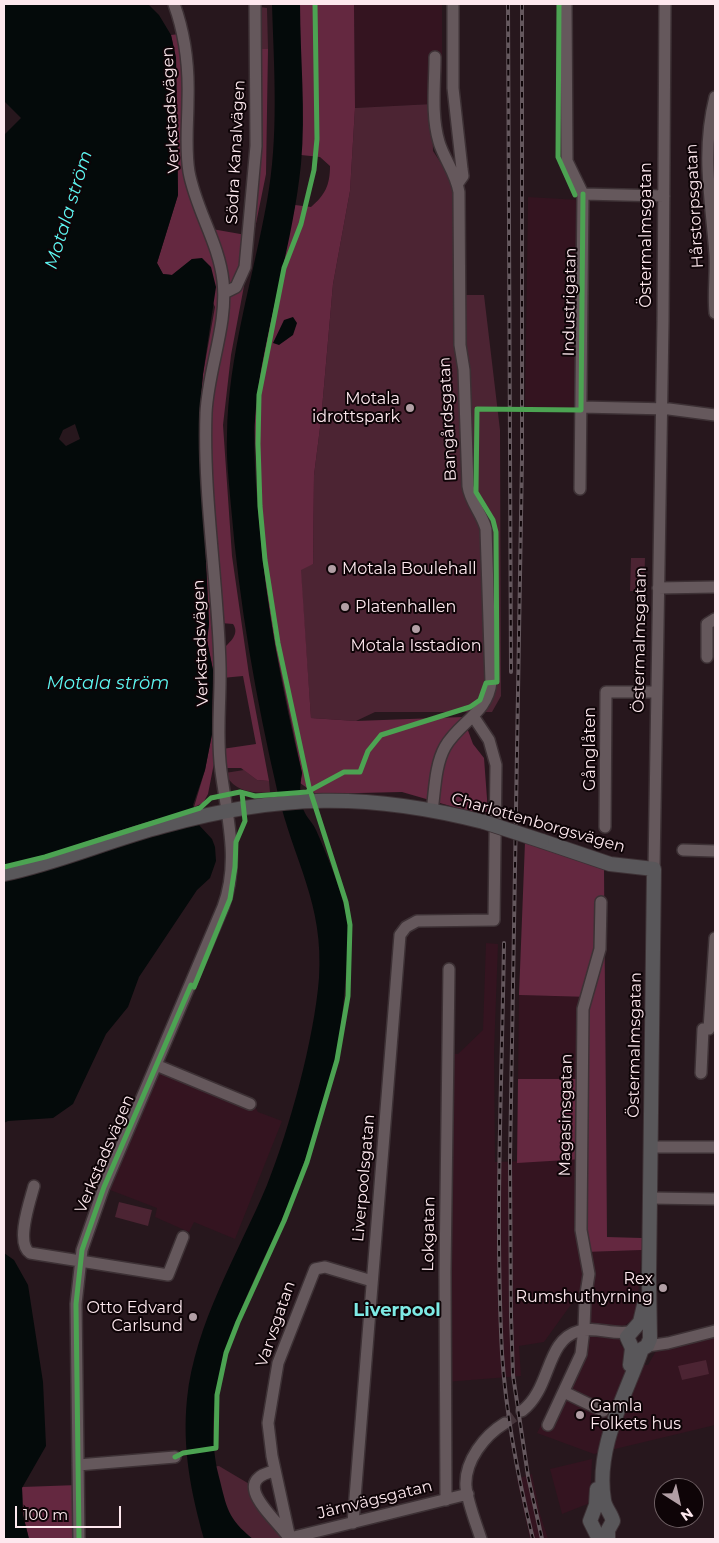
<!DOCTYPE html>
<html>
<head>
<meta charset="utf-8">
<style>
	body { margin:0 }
	#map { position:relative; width:719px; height:1543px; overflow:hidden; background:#27171d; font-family:Montserrat,sans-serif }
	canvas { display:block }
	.frame { position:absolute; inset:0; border:5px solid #fde8ee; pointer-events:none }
	.north { position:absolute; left:654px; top:1478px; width:50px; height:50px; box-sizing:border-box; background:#0e0407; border:1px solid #6e5f63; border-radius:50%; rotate:145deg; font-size:14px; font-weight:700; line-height:20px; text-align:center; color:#fde8ee }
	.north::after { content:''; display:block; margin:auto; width:18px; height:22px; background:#b29fa5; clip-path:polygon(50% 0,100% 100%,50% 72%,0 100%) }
	.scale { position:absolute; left:15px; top:1506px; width:106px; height:22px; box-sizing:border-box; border:2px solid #fde8ee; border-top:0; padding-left:6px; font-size:15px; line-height:18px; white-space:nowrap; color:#fde8ee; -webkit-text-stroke:4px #0e0407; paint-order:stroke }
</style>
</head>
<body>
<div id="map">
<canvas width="719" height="1543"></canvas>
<div class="frame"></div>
<div class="north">N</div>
<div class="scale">100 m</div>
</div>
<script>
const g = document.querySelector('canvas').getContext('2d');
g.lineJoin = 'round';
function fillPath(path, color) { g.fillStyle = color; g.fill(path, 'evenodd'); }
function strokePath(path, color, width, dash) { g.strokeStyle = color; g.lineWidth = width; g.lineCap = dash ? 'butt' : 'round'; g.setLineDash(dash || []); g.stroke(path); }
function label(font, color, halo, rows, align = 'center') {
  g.font = font + ' Montserrat,sans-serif'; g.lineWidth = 4; g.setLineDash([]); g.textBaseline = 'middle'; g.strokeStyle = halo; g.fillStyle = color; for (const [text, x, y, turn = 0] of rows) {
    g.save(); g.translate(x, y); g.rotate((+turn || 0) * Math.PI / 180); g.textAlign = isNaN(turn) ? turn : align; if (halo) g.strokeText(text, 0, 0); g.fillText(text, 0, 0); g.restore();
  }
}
fillPath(new Path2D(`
	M354,4H442V73L432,72V104L355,108Z
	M528,197L580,200V408H525Z
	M486,943L498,944L494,1052L495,1162L583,1159L586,1252L642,1250L636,1317L624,1326L620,1344L639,1365H648L656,1351L715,1334V1425L594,1454L537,1433L590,1330L589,1313L593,1274L544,1342L519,1346L521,1376L446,1382L450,1054H458L483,1030Z
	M519,995L589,997L582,1080L518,1079Z
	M157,1065L253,1103L258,1112L282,1121L235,1239L194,1222L189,1232L155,1217L157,1208L105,1188Z
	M592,1459L590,1503L562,1514L550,1469Z
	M532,1474L540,1514L548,1539H530L517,1479Z`), '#341420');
fillPath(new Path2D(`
	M260,7L267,8L268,49H261Z
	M432,104L433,151L462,195L459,295H484L500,430L501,696L492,712H375L356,721L311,718L300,565L313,564L314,475L321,420L333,284L350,191L355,108Z
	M631,558H645L644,591H630Z
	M244,770L257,780L269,781L270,792C253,794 233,791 225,773Z
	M119,1202L152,1210L148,1226L115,1217Z
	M706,1360L709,1374L682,1380L678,1366Z
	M219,1466L251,1485L288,1539H218L199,1468Z`), '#4c2433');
fillPath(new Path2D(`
	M300,4H354L355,108L350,191L333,284L321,420L314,475L313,564L301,570L311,718L356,721L463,717L473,744L484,758L488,812H471L402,792L316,794L300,783L302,773L275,645L263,570L254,424L261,367L295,205L311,207C325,195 330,185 330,166L320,157L301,155Z
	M179,34L183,56L184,127L218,270L220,311L207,377L211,626L217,656L215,758L208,794L203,803L194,807L205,770L212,734L213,670L207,641L209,624L199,418L203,374L215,307L192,259L172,275L163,274L157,263L178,195L176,58L171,35Z
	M261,49H268L266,174L248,263Z
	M212,229L246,235L243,269L231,287L227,283Z
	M242,286H244L231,355L223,425L232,556L249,675L269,781L257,780L241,768H226L222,749L256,744L243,676L222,678L223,649C230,642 240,634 233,624L221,623L210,440V409L227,299Z
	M525,842L559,851L604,869L607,1237L642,1238V1250L586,1252L583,1159L517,1163L518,1079H582L589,997L519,995Z
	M78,1485L79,1539H29L23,1515L22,1487Z`), '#642840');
fillPath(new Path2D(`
	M4,4H148L159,15L171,35L176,58L178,195L157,263L163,274L172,275L192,259L202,258L211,267L216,287L203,374L199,418L209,624L207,640L213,670L212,734L205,770L193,805L198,824L212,839L215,847L216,861L210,878L197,890L139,977L128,1007L106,1034L73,1104L53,1118L8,1121L4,1123V135L21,118L4,101ZM75,424L80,439L66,446L59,439L63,430Z
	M272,4H300C300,56 306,112 301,164C293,242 268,318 257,396C252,437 255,479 259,521C266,606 282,691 302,773C300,786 298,801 305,813C308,819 313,823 316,830C327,855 339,884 345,910C350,930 348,950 346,971C343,1020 336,1068 320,1115C311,1144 300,1174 289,1203C252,1290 195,1378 219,1477C227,1508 227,1518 253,1539H204C191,1493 182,1448 187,1399C195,1323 238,1254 267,1185C290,1127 314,1040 319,978C324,903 294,862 278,794C256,699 239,603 231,506C229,482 226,458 227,435C228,356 253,279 267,201C279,137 274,69 272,4Z
	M293,317L297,323L293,335L279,345L273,343L284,320Z
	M4,1253L14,1260L28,1285L43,1382L46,1446L22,1488L23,1515L29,1539H4Z`), '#040a0a');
strokePath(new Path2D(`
	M505,1423L522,1411`), '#47363c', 11, [11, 5.5]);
const minor = new Path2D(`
	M453,4V88L462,169L463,176L458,183
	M566,4L567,161L583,194L580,489
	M715,97C701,153 711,199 715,255C716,274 713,294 715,313
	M583,194L664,196
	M224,293L236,287L245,267L256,146L255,4
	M581,407L669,409L715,415
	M658,588L715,587
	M707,657V624L715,619
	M432,811C435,790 435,765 445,747C459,722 488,713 491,682L486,529C482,513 470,502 468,486L464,370L460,345L459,192C456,173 444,159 439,142C431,115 435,84 435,57
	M605,827L606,692H657
	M683,850L715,851
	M654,869L663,322L665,4
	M709,1029L715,938
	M156,1065L250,1104
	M701,1073L703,1029
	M651,1147H715
	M34,1186C30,1201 15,1243 30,1253L168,1275L183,1237
	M651,1198L715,1199
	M647,1346L668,1343L715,1331
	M564,1392L603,1411
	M522,1411C552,1388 545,1340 579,1331C595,1326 612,1335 629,1332
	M548,1425L581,1354L584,1329L585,1300L589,1274L581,1230L583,1009L600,949L601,902
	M78,1465L175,1457
	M275,1471C229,1480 272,1515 287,1535
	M446,1500L445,1272L449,969
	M353,1523L400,935L406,927L417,921L494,920L496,765L489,740L473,716
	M290,1538L468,1494
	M79,1539L76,1304L82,1250L104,1187L223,907C240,862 227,817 221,771C216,736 221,701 220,666C218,582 203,497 206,413C208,369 228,325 223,281C219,243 196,210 189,172C185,148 188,123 188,99C189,67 185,34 174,4
	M290,1539L272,1456L268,1423L278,1363L315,1269L325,1267L372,1281
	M481,1539C476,1523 468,1504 466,1487C464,1461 485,1435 505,1423`);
const major = new Path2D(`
	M542,841L610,864L654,869L649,1277L650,1339L647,1346L642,1349C625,1397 595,1448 604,1500C605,1508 611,1513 613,1521L608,1530V1539
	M4,874C58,863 109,840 163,826C279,794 367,792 484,822
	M630,1365L632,1348L627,1337L640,1322L644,1305
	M597,1489L596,1505L590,1521L599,1539`);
strokePath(minor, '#3d3135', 14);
strokePath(major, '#3d3135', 16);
strokePath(minor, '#65585c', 11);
strokePath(major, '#59575a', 14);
const rail = new Path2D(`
	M508,4L511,672
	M522,4V459L510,1160L511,1316L513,1375L528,1476L542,1539
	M504,943C502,1079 495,1218 502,1353C506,1416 518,1478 533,1539`);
strokePath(rail, '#65585e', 4);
strokePath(rail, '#0e0407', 2, [5.5]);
const majorBridge = new Path2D(`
	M484,822L542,841`);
strokePath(majorBridge, '#3d3135', 16, []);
strokePath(majorBridge, '#59575a', 14);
strokePath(new Path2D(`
	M559,4L558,157L575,195
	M4,867L45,857L200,808L211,798L240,792L255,796L307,792L344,772H360L368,751L381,735L470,707L480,700L486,683L497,682L496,532L493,520L476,492L477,409L581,410L583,194
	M175,1457L183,1453L216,1448L217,1395L226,1353L238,1322L284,1221L307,1162L337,1060L348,996L350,925L346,902L309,787L278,643L265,560L260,506L258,444L259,395L284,268L301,224L314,170L317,139L315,4
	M79,1539L76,1304L82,1250L104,1187L191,985L194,987L230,899L235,867L236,842L245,821L242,793`), '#4ca352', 5);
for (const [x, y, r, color] of [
	[410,408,5,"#b29fa5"],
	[332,569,5,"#b29fa5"],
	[345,607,5,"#b29fa5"],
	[416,629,5,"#b29fa5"],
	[663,1288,5,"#b29fa5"],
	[193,1317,5,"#b29fa5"],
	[580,1415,5,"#b29fa5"]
]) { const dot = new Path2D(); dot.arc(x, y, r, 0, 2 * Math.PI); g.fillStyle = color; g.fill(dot); strokePath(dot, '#0e0407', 2); }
label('16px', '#fde8ee', '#0e0407', [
	["Verkstadsvägen",171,110,-93],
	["Södra Kanalvägen",236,152,-87],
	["Hårstorpsgatan",695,206,-93],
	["Östermalmsgatan",646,235,-90],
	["Industrigatan",570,302,-89],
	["Bangårdsgatan",448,419,-93],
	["Östermalmsgatan",640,640,-89],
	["Verkstadsvägen",201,643,-92],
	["Gånglåten",590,749,-90],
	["Charlottenborgsvägen",538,823,16],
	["Östermalmsgatan",635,1045,-89],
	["Magasinsgatan",566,1115,-89],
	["Verkstadsvägen",105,1154,-67],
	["Liverpoolsgatan",364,1178,-85],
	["Lokgatan",429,1234,-89],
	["Varvsgatan",276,1324,-71],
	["Järnvägsgatan",375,1500,-14]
]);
label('16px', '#fde8ee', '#0e0407', [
	["Motala",400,399],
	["idrottspark",400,417],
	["Motala Boulehall",342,569,"left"],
	["Platenhallen",355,607,"left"],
	["Motala Isstadion",416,646,"center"],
	["Rex",653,1279],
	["Rumshuthyrning",653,1297],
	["Otto Edvard",183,1308],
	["Carlsund",183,1326],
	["Gamla",590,1406,"left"],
	["Folkets hus",590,1424,"left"]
], 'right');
label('italic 18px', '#5df6f1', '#0e0407', [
	["Motala ström",69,210,-73],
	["Motala ström",108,684]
]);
label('bold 18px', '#7eeae5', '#0e0407', [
	["Liverpool",397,1311]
]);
</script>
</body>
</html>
